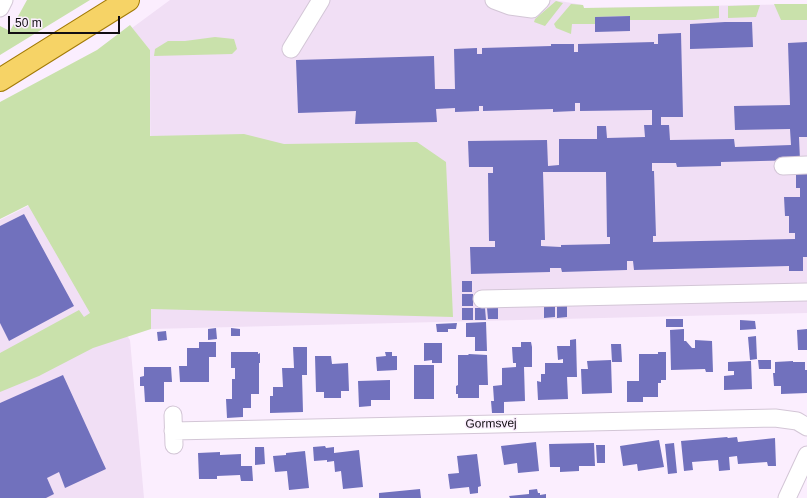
<!DOCTYPE html>
<html>
<head>
<meta charset="utf-8">
<style>
	body { margin:0 }
	#map { position:relative; width:807px; height:498px; overflow:hidden; background:#fbeefe; font-family:Helvetica,sans-serif }
	canvas { display:block }
	.scale { position:absolute; left:8px; top:16px; width:112px; height:18px; box-sizing:border-box; border:2px solid #110d12; border-top:0; padding-left:5px; font-size:12px; line-height:14px; white-space:nowrap; color:#110d12; -webkit-text-stroke:3px #fbeefe; paint-order:stroke }
</style>
</head>
<body>
<div id="map">
<canvas width="807" height="498"></canvas>
<div class="scale">50 m</div>
</div>
<script>
const g = document.querySelector('canvas').getContext('2d');
g.lineJoin = 'round';
function fillPath(path, color) { g.fillStyle = color; g.fill(path, 'evenodd'); }
function strokePath(path, color, width, dash) { g.strokeStyle = color; g.lineWidth = width; g.lineCap = dash ? 'butt' : 'round'; g.setLineDash(dash || []); g.stroke(path); }
function label(font, color, halo, rows, align = 'center') {
  g.font = font + ' Helvetica,sans-serif'; g.lineWidth = 3; g.setLineDash([]); g.textBaseline = 'middle'; g.strokeStyle = halo; g.fillStyle = color; for (const [text, x, y, turn = 0] of rows) {
    g.save(); g.translate(x, y); g.rotate((+turn || 0) * Math.PI / 180); g.textAlign = isNaN(turn) ? turn : align; if (halo) g.strokeText(text, 0, 0); g.fillText(text, 0, 0); g.restore();
  }
}
fillPath(new Path2D(`
	M170,0H554L583,5L584,8L807,4V313L151,329L150,50L132,28Z
	M34,203L130,340L144,498H0V220Z`), '#f1dff5');
fillPath(new Path2D(`
	M27,0H90L0,55V26L10,31Z
	M556,1L563,3L545,26L534,22L535,19Z
	M571,4L583,5L584,8L719,6V18L694,20H630L629,16L595,17V24H572L571,34L556,28L554,24Z
	M774,4H807V20H781Z
	M760,5L756,17L728,18V6Z
	M130,25L150,50V136L244,134L284,144L417,142L446,162L453,317L151,309V329L93,348L39,376L0,392V353L79,310L84,317L90,313L28,205L0,219V102L97,50Z
	M215,37L234,39L237,49L232,54L154,56L155,49L168,41H185Z`), '#c9e1ab');
fillPath(new Path2D(`
	M630,16V31L595,32V17Z
	M725,22H752L753,47L690,49V24Z
	M681,33L683,117H661V125H669L670,140L734,139L735,147L791,145L790,129L735,130L734,106L790,105L788,43L807,42V137H799L800,160L721,162V166L677,167L676,163H652V171H654L656,236H653V242L795,239V233H789V216H785L784,197H800V188H796V173L807,172V257H803V271H789V266L634,270L633,261H627V270L562,272L561,268H550V272L471,274L470,247H495V241H489L488,173H493V167H469L468,141L547,140L548,166L559,165V139H597V126H606L607,138L645,137L644,125H652V110L580,111V103H575V111L553,112V109L483,111V106H479V111L455,112V108L436,109L437,122L355,124L356,111L298,113L296,60L434,56L435,89H455L454,49L477,48V54H482V48L551,46V44H574V52H578V44L654,42V44H658V34ZM543,172H606L607,237H610V244L561,245V247L541,246V240H545Z
	M24,214L74,306L9,341L0,323V226Z
	M462,281H472V292H462Z
	M462,294H473V306H462Z
	M544,306H555V317L544,318Z
	M557,306H567V317L557,318Z
	M462,308H473V320H462Z
	M475,308H485L486,320H475Z
	M487,308H498V319H488Z
	M666,319H683V327H666Z
	M740,320L755,321L756,329L740,330Z
	M486,322L487,351H475V337H466V323Z
	M457,323L456,329H448V332H437L436,324Z
	M216,328L217,339L208,340V329Z
	M231,328L240,329V336H231Z
	M684,329V341H686L692,348H695V340L712,341L713,372H706L705,369L671,370L670,330Z
	M807,329V350H798L797,330Z
	M166,331L167,340L158,341L157,332Z
	M756,336L757,359L750,360L748,337Z
	M576,339L577,377H567L568,399L538,400L537,381L541,382V374H545V363H563V359L558,360L557,346H570V340Z
	M199,342H216V357H209V382H180L179,366H187V348H199Z
	M521,342H531L532,347V367H524L525,401L504,402V413H492L491,401H494L493,386L502,385V368L516,367V363H513L512,347H521Z
	M424,343H442V363H432V360L424,361Z
	M611,344H621L622,362H612Z
	M293,347H307V375H302L303,412L270,413V396H273V387H283L282,368H294Z
	M231,352H258V354L260,353V363H259V394H251V408H243V417L227,418L226,399H232V379H235V368H231Z
	M385,352H392V356H397V370L377,371L376,357L386,356Z
	M658,352H666V380H661V383H658V397H643V402H627V381H639V354H658Z
	M469,354L487,355L488,385H479V398H458V394H456V386L458,385V355H468Z
	M315,356H331L332,364L348,363L349,391H341V398H324V392H316Z
	M611,360L612,393L582,394L581,369H588L587,361Z
	M758,360H771V369H759Z
	M751,361L752,389L724,390V376L734,375V371H728V362Z
	M793,361V362H805V370H807V393L781,394V386H774L773,373H775V362Z
	M414,365H434V399H414Z
	M144,367H171L172,382H164V402H145L144,386H140V377L144,376Z
	M63,375L106,469L65,488L59,472L47,478L54,494L46,498H0V403Z
	M390,380V400H371V406L359,407L358,381Z
	M727,437L728,438L737,437L738,442L775,438L776,466H768L767,462L738,464L737,456L729,457L730,470L719,471L718,460L692,462L693,470L684,471L681,441Z
	M659,440L664,467L638,471L637,464L623,466L620,446Z
	M536,442L539,471L518,473L517,463L504,465L501,446Z
	M594,443L595,466H579V471L560,472V467H550L549,444Z
	M674,443L677,473L668,474L665,444Z
	M596,445H605V463H597Z
	M325,446L326,448L334,447V453L359,450L363,487L343,489L341,471L335,472L334,461L327,462V460L314,461L313,447Z
	M255,447H264L265,464L255,465Z
	M305,451L309,488L289,490L287,471L275,472L273,456L286,455V453Z
	M220,452V455L241,454V466H252L253,481H241L240,475L217,476V479H199L198,453Z
	M477,454L481,486L478,487V493L470,494L469,487L450,489L448,474L459,473L457,456Z
	M420,489L421,498H379V493Z
	M537,489L538,493H540V495L546,494V498H510L509,496L529,494V490Z`), '#7171bd');
const minor = new Path2D(`
	M494,0L510,6L532,9L541,0
	M0,8L4,0
	M291,49L321,0
	M783,166L807,165
	M482,299L807,292
	M173,415L174,445
	M173,431L775,418L797,421L807,427
	M787,498L807,455`);
const major = new Path2D(`
	M0,80L128,0`);
strokePath(minor, '#d3c6d6', 19);
strokePath(major, '#a27a06', 24);
strokePath(minor, '#fff', 17);
strokePath(major, '#f6d366', 22);
label('12px', '#110d12', '#fbeefe', [
	["Gormsvej",491,424,-1]
]);
</script>
</body>
</html>
